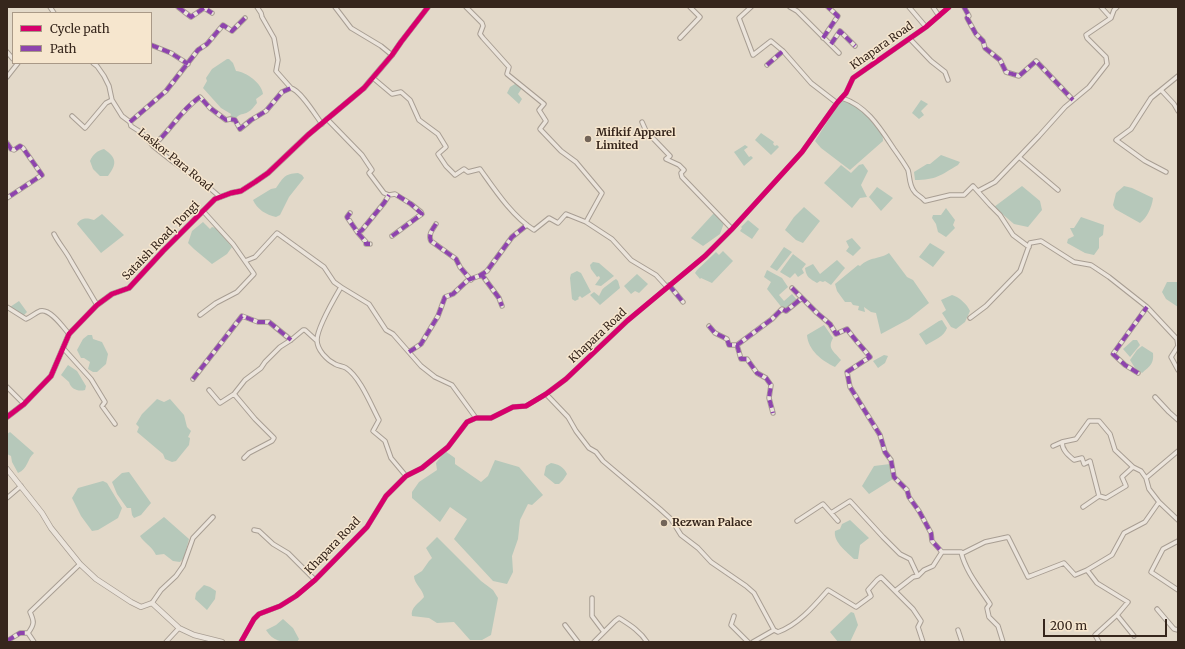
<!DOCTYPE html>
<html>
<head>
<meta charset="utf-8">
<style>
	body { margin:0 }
	#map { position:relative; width:1185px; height:649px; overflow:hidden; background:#e3d9c9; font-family:Merriweather,serif }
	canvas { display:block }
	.frame { position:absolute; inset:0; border:8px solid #36261c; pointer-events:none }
	.legend { position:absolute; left:12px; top:12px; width:140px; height:52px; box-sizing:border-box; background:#f6e6ce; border:1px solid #a99987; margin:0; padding:5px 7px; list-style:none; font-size:12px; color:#36261c }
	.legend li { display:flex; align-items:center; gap:8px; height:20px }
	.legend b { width:20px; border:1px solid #a99987 }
	.scale { position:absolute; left:1043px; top:619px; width:124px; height:18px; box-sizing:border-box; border:2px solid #36261c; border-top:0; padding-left:5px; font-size:12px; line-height:14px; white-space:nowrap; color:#36261c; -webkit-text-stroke:3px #f6e6ce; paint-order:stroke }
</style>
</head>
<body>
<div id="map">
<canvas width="1185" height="649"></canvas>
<div class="frame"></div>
<ul class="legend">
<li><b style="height:5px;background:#d6006c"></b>Cycle path</li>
<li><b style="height:5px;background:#8e44ad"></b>Path</li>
</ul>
<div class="scale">200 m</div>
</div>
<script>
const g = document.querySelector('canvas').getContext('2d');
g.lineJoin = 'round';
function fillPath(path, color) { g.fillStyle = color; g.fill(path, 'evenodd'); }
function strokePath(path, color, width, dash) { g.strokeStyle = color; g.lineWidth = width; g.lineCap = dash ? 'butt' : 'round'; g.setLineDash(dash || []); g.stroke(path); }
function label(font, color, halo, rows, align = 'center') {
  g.font = font + ' Merriweather,serif'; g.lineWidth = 3; g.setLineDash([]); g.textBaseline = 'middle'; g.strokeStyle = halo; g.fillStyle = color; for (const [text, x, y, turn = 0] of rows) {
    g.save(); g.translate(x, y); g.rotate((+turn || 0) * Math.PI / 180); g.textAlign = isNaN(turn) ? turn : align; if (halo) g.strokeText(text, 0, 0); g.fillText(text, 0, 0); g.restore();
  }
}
fillPath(new Path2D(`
	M227,59H229L233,63L236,71C246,72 262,83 263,94L256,99L257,103C254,106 252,110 248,112C243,115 240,113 236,118L230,117L231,114L221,108L203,88L207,81L206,78L212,69Z
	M515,84H517L522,88L518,94L522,99L519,104L507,93L510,87Z
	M841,100C846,102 852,103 856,106C868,113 884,127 883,141L850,170L821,148L815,141Z
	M921,100L928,104L921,111L924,115L919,119L912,113Z
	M761,133L774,142L773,144L775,146L777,145L779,147L771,155L755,140Z
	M745,145L748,147L744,150L749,157L751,156L753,158L744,166L734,152Z
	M104,149C117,158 117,164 108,176H100L93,169L90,161C93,154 97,151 104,149Z
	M941,155L960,162L958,165C941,175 936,180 915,180L914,172L927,164H930Z
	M863,164L868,171L861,185L867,197L860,198L852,208L824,183L841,165L851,173L859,165Z
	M298,173L302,175L304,178L289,197L280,215L276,217C266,215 257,209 253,200L271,189L276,188C284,177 284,174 298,173Z
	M1022,186L1040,201L1042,210L1028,227L1014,224L994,207Z
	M1124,186L1132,188L1153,198C1152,207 1147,218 1140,223L1115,209L1113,205L1116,193Z
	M877,187L893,198L881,211L869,197Z
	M804,207L820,221L803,243L796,240L785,230L794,217Z
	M946,208L955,220L953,225L955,228L946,237L938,232L936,224L932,218L933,215H941Z
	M714,213L724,223L720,234L703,246L691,238Z
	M102,214L124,235L101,253L77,224C81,217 88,218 94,220Z
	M1081,217L1104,225L1103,235L1099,238V248L1094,255L1085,253L1067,243L1068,239L1074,236L1070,228H1074Z
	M748,220L759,229L752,239L740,231L742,228L741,227Z
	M203,222L210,229L212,227L216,228L232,247L227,254L212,264L194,249L188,243L192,231Z
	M852,238L861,248L853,256L846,251L849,247L846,241Z
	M930,243L945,252L933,267L919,257Z
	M784,247L792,252L777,271L770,267Z
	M723,251L733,261L712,283L701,278L700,279L695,273L697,270L716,252L719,255Z
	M889,253L907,277L913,280L929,303L909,319L881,334L876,313L871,312L864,307L865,312L858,310L859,306L853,305L851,302H845L837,291L835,284L858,265L860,266C871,256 878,260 889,253Z
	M793,254L806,264L802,269L804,273L798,277L795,273L790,278L780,272Z
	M837,260L845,268L831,285L825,281L823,282L820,281L817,283C810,279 806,277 805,268L813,264L820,274Z
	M593,262L599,263L614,276L601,286L595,285L600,278L599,276L597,277L591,269L590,265Z
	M767,270L782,278L788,287L779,295L784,301L792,294L797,300L787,309H783L767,289L771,282L764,277Z
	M577,271L581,273L591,292L582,298L580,296L578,298L579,299L575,301L572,299L570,278L571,274Z
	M637,274L648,284L639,293L635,291L631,294L624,286Z
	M616,279L618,281L620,288L600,305L590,295L594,292L599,296C600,294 601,292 602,290C603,288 614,280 616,279Z
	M1167,282H1178V307L1166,299L1162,292Z
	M952,295C959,297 967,304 970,311L965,322L956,329L951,327L942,313L946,310L941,300Z
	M19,301L27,312L23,316L10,307Z
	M942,320L947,328C944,337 934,340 926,345L919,334L939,321Z
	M824,325L833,338C827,349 834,351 841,360L835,367C822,361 808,350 807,335Z
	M88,335H92L93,339L102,342L108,354L106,364L97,372H93L88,369L90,362L84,358H81L77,350L83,339Z
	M1133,340H1137L1140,345L1130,357L1123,349Z
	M1142,346L1153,353C1154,364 1150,366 1142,373L1135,368L1130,360L1137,350Z
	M884,355L888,356L885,363L878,368L873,361Z
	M68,365L77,371L86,386L85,390C78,392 71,389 69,382L61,375Z
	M157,399L164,402L170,399L184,415L187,427L191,431L188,437L190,438L189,445L176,461L172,462L165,459L163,454L137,432L139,427L136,424L142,414Z
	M10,432L34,453C27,459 28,469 18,473L12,462L11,456L7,454V434Z
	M445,451L455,458V464L481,482L488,476L495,460L519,467L543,495L532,505L528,504L520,520L518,539L512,556L513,572L507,584L493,581L454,539L467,519L450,507L440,522L412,498V492L419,482L437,470L436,463Z
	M551,463C558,464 564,467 567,474L563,480L559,484H555L544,475L546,466Z
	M890,464L893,479L869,494L862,486L874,466Z
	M129,472L151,503L141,515L134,518L132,515L131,508H127L117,494L112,482L122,473Z
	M103,481L107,483L122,508L118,518L98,530L92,531L81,516L72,498L78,488Z
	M164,517L189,539L184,558L180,562L173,561L164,554L156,555C151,545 144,543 140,536Z
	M850,520L869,538L860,545L858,559H854C847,552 833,542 835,531L840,529L842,524Z
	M437,537L481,581L493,590L498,598L491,635L482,640H470L454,622L437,623L429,618L412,616C410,608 419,603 424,597C423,589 414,584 414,576L422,571L429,561L432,558L426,548Z
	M204,585L210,587L216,591L215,599L207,610L195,599L196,593Z
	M851,612L854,613L858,625L850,642H838L830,632Z
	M283,619L293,628L299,639L297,642C284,642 274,643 266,630L276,625Z`), '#b6c8ba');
const minor = new Path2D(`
	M50,7L54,13
	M178,7L191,17L204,8L212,13
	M257,7L261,13L262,17L274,38L278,60L276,71L291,88C301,91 316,116 322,124
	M335,7L351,28L381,46L392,55
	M466,7L482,23L483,26L480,34L483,38L509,67L507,74L544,104L539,110L546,121L540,129L561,151L576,162L602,193L586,222
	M751,7L739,18L753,55L771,41L783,51L811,83L837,103
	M790,7L797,11L839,53
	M909,7L926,27
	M933,7L939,16
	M964,7L969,16L967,18L976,34L983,41L985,48L1000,60L1006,72L1019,76L1036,61L1073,100
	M1101,7L1111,18
	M680,38L700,17L690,7
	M823,38L838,16L828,7
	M910,39L931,61L945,72L948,80
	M831,44L840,31L855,46
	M151,45L171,53L188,64
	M7,52L13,59
	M93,63L97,66L104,76L109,86L112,100L122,116L130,122L131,126L142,133L153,146L172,161L205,184L220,197
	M767,65L783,51
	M7,77L18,63
	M373,78L392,94L401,92L410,100L419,120L438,134L446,147L438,154L446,166L455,175L464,169L468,172L480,169C495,190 512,216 534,230L549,218L558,223L566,214L586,222L612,239L631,260L656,275L667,287
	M1161,90L1174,104L1178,111
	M842,98C867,106 880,128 894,149C899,156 904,163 908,170C910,177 909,185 914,191C916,195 921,196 925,201L950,195H964L973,186L990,205L1000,215L1013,235L1029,247
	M72,116L85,128L106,103L112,100
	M327,119L362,155L372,170L369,173L384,193L389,195L395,194L411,204L421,212L422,214L419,216L392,236
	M130,122L166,91L198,50L207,44L223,25L232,31L245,18
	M642,122L646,131L670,156L666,159L679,165L684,170L681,173L682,177L732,229
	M7,143L11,149L14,150L20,146L23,148L42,175L7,198
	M153,146C170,131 181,110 200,97L210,108L226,120L230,119L235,120L240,129L251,120L266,111L282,92L291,88
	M1019,157L1039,136L1065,107L1089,87L1107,64L1106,57L1087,38L1086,35L1111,18L1114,10L1117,7
	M1166,172L1145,161L1116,140L1131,129L1151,98L1178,76
	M978,191L995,182L1019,157L1058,190
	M350,213L347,217L358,233L362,230L384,203L389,195
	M436,224C432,230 428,235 431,241L456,259L460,267L471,280
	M358,233L366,242V244H370
	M54,234C59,244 66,251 71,261C80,276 88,290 97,305
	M245,261L255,257L277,233L324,267L334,282L341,287C334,299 317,328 317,340C317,350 327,360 335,364C338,366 343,366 346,368C360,377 371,405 379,420L373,431L385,441L391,458L406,476
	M480,276L482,275L499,298L502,306
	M669,285L683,302
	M341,287L369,304L386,330L393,334L421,366L435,377L452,385L476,418
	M792,288L817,313L830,324L836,334L847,329C854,339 862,347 870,357L847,372L850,387L880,435L885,452L891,460L894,477L907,490L909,497L919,511L931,533L932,541L942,552
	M7,307L26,319C31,317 35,313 40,311C50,308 63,327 69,334
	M200,315L216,303L237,292L254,274L233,244L203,211
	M970,318L986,306L1020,271L1030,243L1041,241L1074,262L1091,265L1109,277L1147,307L1177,339L1178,346L1171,357L1178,370
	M709,326L715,333L727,339L729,345H737L772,319L782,309L786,311L802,298
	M737,345L741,359H747L757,373L766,378L771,385L769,398L773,413
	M63,348L91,379L105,402L102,406L115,424
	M409,352L421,344L438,316L445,297L453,294L468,280L479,276L487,271L512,237L527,225
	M1138,373L1125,365L1113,354L1147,307
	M193,379L242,316L258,322H269L291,340
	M7,387L24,404
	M209,390L220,403L234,394L245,380L261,368L265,362L280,347L291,340L303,330H305L317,341
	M234,394L255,419L274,438L272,441L249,453L244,458
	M546,394L568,417L576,431L589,448L596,452L603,461L660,509L671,519L681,535L698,548L711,562L746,586L754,593L774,630L753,642
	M1155,397L1169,412L1178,420
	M1062,442L1076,439L1089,421H1099L1110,434L1115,450L1133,467
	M1053,446L1062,442C1062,450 1068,455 1074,460L1082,458L1084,464L1090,461L1099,496L1106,498L1126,486L1122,477L1133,467L1141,471L1146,478
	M7,498L21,486
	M1159,502L1178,520
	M1083,507L1099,496
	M831,513L838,521
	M797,521L823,504L831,513L850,501L883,537L900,554L910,559L918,576
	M254,530L259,531L273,544L288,553L315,580
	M1178,541L1163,549L1151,572L1178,590
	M961,552C966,572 979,587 990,604L987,608L989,617L998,626L1003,642
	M1087,570L1097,583L1128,602L1117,615L1134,636
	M895,591L913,577L918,576L924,570L933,566L942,552H961L963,553L985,542L1008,537L1028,577L1064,563L1075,575L1087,570L1112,555L1124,533L1145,522L1159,502L1149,489L1146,478L1178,451
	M592,598V616L604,632L615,621L619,618C630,625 640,631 647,642
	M152,603L161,590L176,576L183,566L193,538L213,517
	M1157,609L1174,629L1178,630
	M734,616L731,625L748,642
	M565,625L578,642
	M774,630L778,632C798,625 814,606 828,590L856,607L871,596L868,590L877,580L881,577L913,609L921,621L918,627L923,642
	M958,630L962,642
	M7,641L20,633H28
	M34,642L28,633C35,624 34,621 30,612L80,564
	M166,642L179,628
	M241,642L254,619L259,614L280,606L296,596L315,580L367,527L386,496L406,476L422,468L448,447L467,422L476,418H491L513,407L526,406L546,394L566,379L627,321L705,256L732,229L802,152L837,103L846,93L853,78L926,27L949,7
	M594,642L604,632
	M1099,642L1095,635L1117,615`);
const tertiary = new Path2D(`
	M7,417L24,404L51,376L69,334L97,305L112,294L129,288L163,251L215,199L231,193L241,191L255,182L268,173L308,135L364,88L392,55L401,42L428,7
	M7,469L42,513L51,528L80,564L96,579L131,602L141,607L152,603L179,628L194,635L222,642`);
strokePath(minor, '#a89e93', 5.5);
strokePath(tertiary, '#a89e93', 6);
strokePath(minor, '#ebe4db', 3.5);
strokePath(tertiary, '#ebe4db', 4.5);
strokePath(new Path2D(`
	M178,7L191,17L204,8L212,13
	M964,7L969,16L967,18L976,34L983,41L985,48L1000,60L1006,72L1019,76L1036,61L1073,100
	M823,38L838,16L828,7
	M831,44L840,31L855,46
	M151,45L171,53L188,64
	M767,65L783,51
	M130,122L166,91L198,50L207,44L223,25L232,31L245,18
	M7,143L11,149L14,150L20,146L23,148L42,175L7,198
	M153,146C170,131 181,110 200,97L210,108L226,120L230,119L235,120L240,129L251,120L266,111L282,92L291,88
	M350,213L347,217L358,233L362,230L384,203L389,195
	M436,224C432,230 428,235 431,241L456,259L460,267L471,280
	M358,233L366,242V244H370
	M392,236L422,214L411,204L395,194
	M479,276L482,275L499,298L502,306
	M669,285L683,302
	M792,288L817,313L830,324L836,334L847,329C854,339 862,347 870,357L847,372L850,387L880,435L885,452L891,460L894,477L907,490L909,497L919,511L931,533L932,541L942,552
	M709,326L715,333L727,339L729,345H737L772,319L782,309L786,311L802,298
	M737,345L741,359H747L757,373L766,378L771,385L769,398L773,413
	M409,352L421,344L438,316L445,297L453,294L468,280L479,276L487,271L512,237L527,225
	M1138,373L1125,365L1113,354L1147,307
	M193,379L242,316L258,322H269L291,340
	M7,641L20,633H28`), '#8e44ad', 4, [8, 4]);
strokePath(new Path2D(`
	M7,417L24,404L51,376L69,334L97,305L112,294L129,288L163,251L215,199L231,193L241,191L255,182L268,173L308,135L364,88L392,55L401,42L428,7
	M241,642L254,619L259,614L280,606L296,596L315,580L367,527L386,496L406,476L422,468L448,447L467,422L476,418H491L513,407L526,406L546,394L566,379L627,321L705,256L732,229L802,152L837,103L846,93L853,78L926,27L949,7`), '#d6006c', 5);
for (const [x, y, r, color] of [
	[588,139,4,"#736559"],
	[664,523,4,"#736559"]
]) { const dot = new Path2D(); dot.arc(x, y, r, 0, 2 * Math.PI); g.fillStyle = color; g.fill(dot); strokePath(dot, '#f6e6ce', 1.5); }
label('11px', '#36261c', '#f6e6ce', [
	["Khapara Road",882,46,-35],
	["Laskor Para Road",175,160,39],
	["Sataish Road, Tongi",161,241,-46],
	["Khapara Road",598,336,-43],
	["Khapara Road",333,546,-46]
]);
label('bold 11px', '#36261c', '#f6e6ce', [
	["Mifkif Apparel",596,133],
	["Limited",596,146],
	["Rezwan Palace",672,523]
], 'left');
</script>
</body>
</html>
